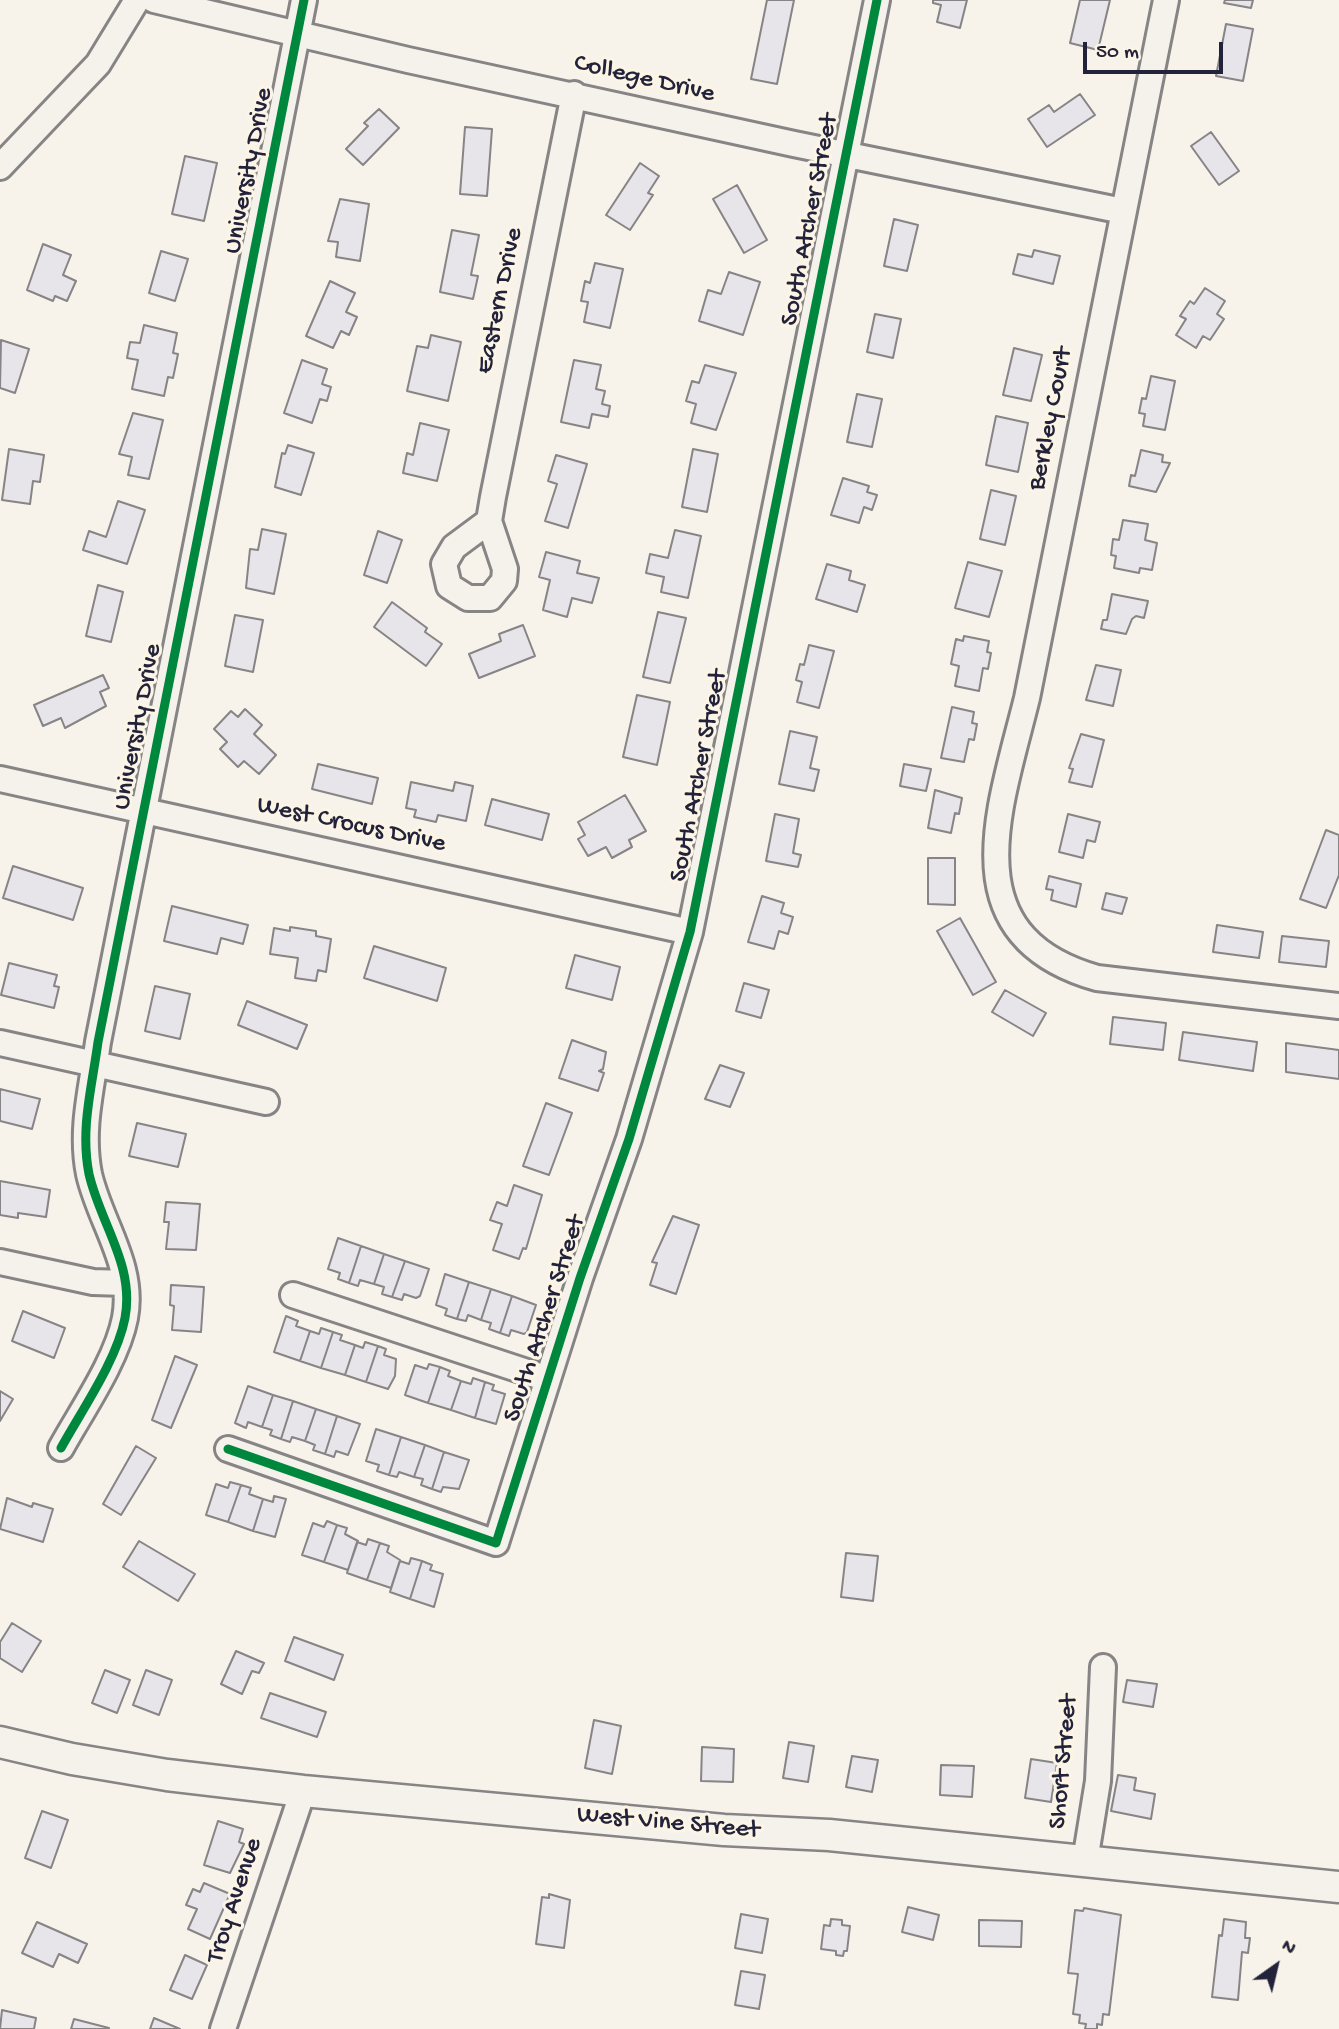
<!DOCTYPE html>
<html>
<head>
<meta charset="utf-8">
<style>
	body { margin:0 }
	#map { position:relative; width:1339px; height:2029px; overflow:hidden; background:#f7f3ea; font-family:"Gochi Hand",sans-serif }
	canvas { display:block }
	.north { position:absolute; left:1241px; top:1931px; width:70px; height:70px; -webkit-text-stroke:5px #fcf5e5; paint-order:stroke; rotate:34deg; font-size:19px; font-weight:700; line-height:28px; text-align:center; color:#22223b }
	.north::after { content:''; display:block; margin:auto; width:24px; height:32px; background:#22223b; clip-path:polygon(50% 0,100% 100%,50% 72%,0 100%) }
	.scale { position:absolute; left:1083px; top:42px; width:140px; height:32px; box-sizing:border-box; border:4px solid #22223b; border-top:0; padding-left:9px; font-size:21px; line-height:24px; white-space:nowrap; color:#22223b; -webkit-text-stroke:5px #fcf5e5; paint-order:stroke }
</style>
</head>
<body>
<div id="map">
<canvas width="1339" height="2029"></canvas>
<div class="north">N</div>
<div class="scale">50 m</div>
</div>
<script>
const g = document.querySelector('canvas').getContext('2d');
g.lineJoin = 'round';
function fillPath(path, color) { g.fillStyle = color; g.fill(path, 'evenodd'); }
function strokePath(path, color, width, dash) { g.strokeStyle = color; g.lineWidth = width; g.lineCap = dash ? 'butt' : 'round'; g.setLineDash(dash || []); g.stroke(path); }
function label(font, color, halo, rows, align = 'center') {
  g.font = font + ' "Gochi Hand",sans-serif'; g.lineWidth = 6; g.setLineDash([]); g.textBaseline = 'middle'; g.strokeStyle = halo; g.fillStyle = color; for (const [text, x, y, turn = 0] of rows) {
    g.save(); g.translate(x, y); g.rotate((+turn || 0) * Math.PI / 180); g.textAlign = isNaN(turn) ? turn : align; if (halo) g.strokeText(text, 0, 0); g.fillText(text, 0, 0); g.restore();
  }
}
const building = new Path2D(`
	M767,0H794L777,84L751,79Z
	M933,0H967L960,28L937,22L941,5L933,3Z
	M1080,0H1110L1098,50L1070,43Z
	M1225,0H1253L1251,8L1224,3Z
	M1226,24L1253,29L1243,81L1216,76Z
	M1080,94L1095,115L1047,147L1028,119L1049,105L1054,112Z
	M379,109L399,128L363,165L346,149L368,126L364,123Z
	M465,127L492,129L487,196L460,194Z
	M1211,132L1239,171L1219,185L1191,146Z
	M185,156L217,163L204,221L172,214Z
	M640,163L659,176L648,193L653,195L630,230L606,215Z
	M737,185L767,240L744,253L713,199Z
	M340,199L369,204L360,261L336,257L338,242L328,241Z
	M894,219L918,225L907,271L884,266Z
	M452,230L479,235L471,275L478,276L473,299L440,292Z
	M43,244L71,255L63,275L76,281L67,301L55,296L53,301L27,290Z
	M1034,250L1060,256L1053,284L1013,274L1018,254L1032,257Z
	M161,251L188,259L175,301L149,293Z
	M595,263L623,269L610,328L584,322L588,302L581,301L585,281L590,283Z
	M729,272L760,282L743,335L699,321L708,290L721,294Z
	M330,281L355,293L346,312L357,317L349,335L341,331L333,348L306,336Z
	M1205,288L1225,301L1217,314L1224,319L1210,340L1203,336L1196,348L1176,335L1186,319L1180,316L1190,301L1194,304Z
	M875,314L901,319L893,358L867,352Z
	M144,325L177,333L173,353L178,354L173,378L168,377L164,396L132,389L138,360L127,358L130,342L140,343Z
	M431,335L461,342L448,401L407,391L417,346L428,348Z
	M1,340L29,349L15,393L0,388Z
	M1014,348L1042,355L1031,401L1003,395Z
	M302,360L327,369L322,384L331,387L327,401L320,399L312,423L284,413Z
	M574,360L601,365L596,389L605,391L602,404L610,406L608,417L592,414L589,428L561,422Z
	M705,365L736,373L716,430L691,423L696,404L686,401L692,381L699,383Z
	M1151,376L1175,381L1165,430L1143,426L1145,414L1139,413L1142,398L1146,399Z
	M857,394L882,399L872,447L847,442Z
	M133,413L163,420L149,479L128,475L132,457L119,454Z
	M996,416L1028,423L1018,472L986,465Z
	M420,423L449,430L437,481L403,473L407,453L413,455Z
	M288,445L314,453L301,495L275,487L282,453L285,454Z
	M9,449L44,455L40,482L33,481L30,504L2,500Z
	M693,449L718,454L707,512L682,507Z
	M1141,450L1163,455L1162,462L1170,463L1156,492L1129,486L1131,475L1135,476Z
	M556,455L587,464L568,528L545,521L557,484L548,481Z
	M843,478L869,486L867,492L877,495L872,510L864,507L859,523L831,515Z
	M991,490L1016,496L1005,545L980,539Z
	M118,501L145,510L127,564L83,550L89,531L106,537Z
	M1123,520L1148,524L1145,540L1157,543L1152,570L1140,568L1139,573L1114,568L1116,556L1111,555L1113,539L1119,540Z
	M262,529L286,534L274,594L246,588L250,549L258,550Z
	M675,530L701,536L688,598L661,592L664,577L646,573L650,554L668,558Z
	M378,531L402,540L387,583L364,575Z
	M546,552L580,561L577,573L599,578L592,603L572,598L567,617L543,610L550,580L539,577Z
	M968,562L1002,571L989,617L955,608Z
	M827,564L851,571L849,580L865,585L857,612L816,599Z
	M98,585L123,592L111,642L86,636Z
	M1112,594L1148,601L1144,618L1136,616L1132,619L1126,634L1101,629L1103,620H1107Z
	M392,602L427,628L425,632L442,644L426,666L374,627Z
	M658,612L686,618L670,683L643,677Z
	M235,615L263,620L253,672L225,666Z
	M523,625L535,656L479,678L469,654L501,641L499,634Z
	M964,636L989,641L987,652L991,653L988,669L983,668L979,691L955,686L959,666L951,664L956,639L963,641Z
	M809,645L834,651L819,708L797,702L802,682L796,680L800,664L804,665Z
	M1096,665L1121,670L1113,706L1086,700Z
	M103,675L109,688L100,692L106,706L65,728L61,718L43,726L34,705Z
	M637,695L670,702L657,765L623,757Z
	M952,707L974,712L972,723L977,724L974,740L969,739L964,762L941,758Z
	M245,709L262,725L254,734L276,755L259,774L244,761L238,767L220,749L227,742L214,729L231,711L238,717Z
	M790,731L817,737L810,768L819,770L814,791L779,784Z
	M1081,734L1104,740L1092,787L1069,782L1073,769L1069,768Z
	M318,764L378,778L372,804L312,789Z
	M904,764L931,769L926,791L900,786Z
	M411,782L453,791L455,782L473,786L466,821L438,815L436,822L414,817L416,810L406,808Z
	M935,790L962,798L959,814L955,813L951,833L928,828Z
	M625,795L646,831L629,840L632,847L612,858L606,847L588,856L578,839L585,835L578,822Z
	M492,799L549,814L542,840L485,825Z
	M775,814L799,819L793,853L801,855L798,867L766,861Z
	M1068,814L1100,822L1095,842L1087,840L1083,858L1059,852Z
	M1326,830L1339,835V875L1326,908L1300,899Z
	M928,858H955V905L928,904Z
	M13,866L83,888L73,920L3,898Z
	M1049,876L1081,884L1076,907L1051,900L1053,890L1046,889Z
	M1106,893L1127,898L1122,914L1102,909Z
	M762,896L784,903L781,913L793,917L788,934L779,931L774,949L748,942Z
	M172,906L248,925L243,944L221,938L217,954L164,941Z
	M960,918L996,982L973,995L937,931Z
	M1217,925L1263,932L1259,958L1213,952Z
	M290,927L316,931V936L331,939L326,972L318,970L316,981L295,978L298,958L270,954L274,928L290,931Z
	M1282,936L1329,941L1326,967L1279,962Z
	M374,946L446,968L437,1001L364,978Z
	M575,955L620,967L612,1000L566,988Z
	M9,963L57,975L54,986L59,987L54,1008L1,995Z
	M744,983L769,990L761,1018L736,1011Z
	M155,986L190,994L180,1039L145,1031Z
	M1005,990L1046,1013L1033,1036L992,1012Z
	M247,1001L307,1025L297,1049L238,1025Z
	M1113,1017L1166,1023L1163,1050L1110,1044Z
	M1183,1032L1257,1042L1253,1071L1179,1060Z
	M572,1040L606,1052L603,1069L599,1071L604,1073L598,1091L559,1078Z
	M1286,1043L1339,1050V1079L1286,1072Z
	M720,1065L744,1073L730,1107L705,1099Z
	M0,1089L40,1099L32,1129L0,1121Z
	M546,1103L572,1113L549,1175L523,1166Z
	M137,1123L186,1134L178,1167L129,1156Z
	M0,1181L50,1190L46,1217L18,1213V1218L0,1215Z
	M514,1185L542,1195L526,1249L523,1248L519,1259L493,1250L502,1224L490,1220L497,1202L507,1206Z
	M166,1202L200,1204L196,1250L166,1249L169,1222H164Z
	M673,1216L699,1225L676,1294L650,1285L657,1263L652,1262Z
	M338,1238L361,1246L349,1283L338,1279L340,1273L328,1269Z
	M361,1246L384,1254L374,1284L360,1280L358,1286L349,1283Z
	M384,1254L405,1261L392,1297L382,1294L384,1287L374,1284Z
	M405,1261L429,1269L420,1296L416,1298L404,1294L402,1300L392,1297Z
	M445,1274L469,1282L457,1319L445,1315L447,1309L436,1305Z
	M469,1282L491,1289L481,1320L468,1315L466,1321L457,1319Z
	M171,1285L204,1287L201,1332L172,1330L174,1306L170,1305Z
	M491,1289L512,1296L500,1333L489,1329L491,1323L481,1320Z
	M512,1296L536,1305L527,1332L524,1334L511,1330L509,1336L500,1333Z
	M23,1311L65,1328L54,1358L12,1341Z
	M286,1316L298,1321L296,1326L310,1331L300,1361L274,1352Z
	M321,1328L333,1332L321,1368L300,1361L310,1331L319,1334Z
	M333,1332L342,1335L340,1340L355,1345L345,1375L321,1368Z
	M365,1342L378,1346L366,1382L345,1375L355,1345L363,1348Z
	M378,1346L386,1349L384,1355L396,1359L395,1376L388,1389L366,1382Z
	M175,1356L197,1365L171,1428L152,1420Z
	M429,1364L440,1367L428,1403L405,1395L415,1365L427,1369Z
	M440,1367L450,1371L448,1376L461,1381L451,1410L428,1403Z
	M473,1378L485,1382L475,1418L451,1410L461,1381L471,1384Z
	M485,1382L494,1385L492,1390L505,1394L496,1424L475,1418Z
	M248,1386L273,1395L262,1427L248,1422L246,1428L235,1423Z
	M0,1391L13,1399L0,1421Z
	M273,1395L293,1401L281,1439L270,1435L272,1430L262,1427Z
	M293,1401L316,1409L305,1441L292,1437L290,1442L281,1439Z
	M316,1409L337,1416L325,1454L313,1450L315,1445L305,1441Z
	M337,1416L360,1424L348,1455L336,1451L334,1457L325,1454Z
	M376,1429L401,1437L389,1475L377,1471L379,1465L366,1461Z
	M401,1437L425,1445L414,1477L399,1472L397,1477L389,1475Z
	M425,1445L444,1452L432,1489L421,1485L423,1479L414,1477Z
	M136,1446L156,1458L121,1515L103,1504Z
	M444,1452L469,1460L459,1489L443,1487L441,1492L432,1489Z
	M230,1482L241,1485L228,1522L206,1515L216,1484L228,1488Z
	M241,1485L251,1488L249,1494L263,1499L253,1531L228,1522Z
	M274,1496L286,1499L275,1537L253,1531L263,1499L273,1502Z
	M7,1498L32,1507L33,1503L53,1509L43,1542L0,1529Z
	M327,1521L337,1525L324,1562L302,1555L313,1523L324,1527Z
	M337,1525L347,1528L345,1534L358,1541L348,1570L324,1562Z
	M368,1539L380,1543L367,1580L347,1573L357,1542L366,1545Z
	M139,1541L195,1574L178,1601L123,1567Z
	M380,1543L389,1546L387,1552L400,1560L391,1588L367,1580Z
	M846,1553L878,1556L873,1601L841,1597Z
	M411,1558L422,1561L410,1599L390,1592L400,1561L409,1564Z
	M422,1561L432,1565L430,1570L443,1574L434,1607L410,1599Z
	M12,1623L41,1641L22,1672L0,1658V1642Z
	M294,1637L343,1655L334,1680L285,1661Z
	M236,1651L264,1663L259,1673L252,1671L242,1694L221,1684Z
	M105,1670L130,1680L117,1713L92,1703Z
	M146,1670L172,1680L159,1715L133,1705Z
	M1127,1680L1157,1684L1153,1707L1123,1702Z
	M270,1693L326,1712L317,1737L261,1718Z
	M594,1720L621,1726L612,1774L585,1768Z
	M789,1742L814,1746L808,1782L783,1778Z
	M702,1747L734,1749L733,1782L701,1781Z
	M852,1756L878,1760L872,1792L846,1787Z
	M1031,1759L1057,1763L1051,1802L1025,1798Z
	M941,1765L974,1766L972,1797L940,1795Z
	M1118,1775L1136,1778L1134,1790L1155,1794L1151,1819L1111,1811Z
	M42,1811L68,1820L51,1868L25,1858Z
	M218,1821L243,1829L239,1842L244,1844L230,1873L204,1865Z
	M204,1883L230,1894L210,1939L188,1929L197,1909L186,1905L193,1889L200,1892Z
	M549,1894L570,1900L564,1948L536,1944L542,1897L549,1898Z
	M908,1907L939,1915L933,1940L902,1932Z
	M1084,1908L1121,1915L1109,2015L1103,2014L1102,2025L1097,2024V2029H1085L1086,2024L1079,2023L1080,2015L1073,2014L1078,1974L1068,1973L1075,1910L1083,1911Z
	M741,1914L768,1919L762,1953L735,1948Z
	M831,1919L842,1920V1925L850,1926L847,1951H844L843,1956L836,1955V1951L821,1949L824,1925L830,1926Z
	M1224,1919L1246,1922L1245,1938H1250L1248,1953L1242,1952L1238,2000L1212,1997L1219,1935L1222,1936Z
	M979,1920L1022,1921L1021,1947L979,1946Z
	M37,1922L87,1944L78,1963L59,1954L53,1967L22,1953Z
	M185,1955L207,1965L192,1999L170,1990Z
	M741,1971L765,1975L759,2009L735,2005Z
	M2,2010L36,2018L34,2029H0Z
	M154,2018L180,2029H150Z
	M74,2019L109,2028V2029H71Z`);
fillPath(building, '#e7e4ea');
strokePath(building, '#868485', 2);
const minor = new Path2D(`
	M154,0L408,60L794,144L1123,211
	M1166,0L1027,698C1000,808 949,936 1097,978L1339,1006
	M0,167L98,64L137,0
	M489,521L454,547L444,564L449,586L468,598H490L504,581L505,569L489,521L493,497L574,94
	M0,779L690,932
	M0,1043L266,1102
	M0,1262L93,1282L125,1283
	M293,1295L548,1379
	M61,1448C82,1410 117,1360 125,1318C135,1265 100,1223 89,1174C80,1129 92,1087 98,1042L304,0
	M228,1449L496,1543L580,1278L629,1139L690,932L877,0
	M1085,1861L1098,1781L1103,1667
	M223,2029L303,1791`);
const major = new Path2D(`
	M0,1742L72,1759L167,1775L303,1791L724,1830L829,1835L1339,1887`);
strokePath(minor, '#868485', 30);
strokePath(major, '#868485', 35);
strokePath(minor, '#f5f2ec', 24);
strokePath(major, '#f5f2ec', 30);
strokePath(new Path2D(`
	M61,1448C82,1410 117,1360 125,1318C135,1265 100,1223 89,1174C80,1129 92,1087 98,1042L304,0
	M228,1449L496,1543L580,1278L629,1139L690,932L877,0`), '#00873e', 9);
label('26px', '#22223b', '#fcf5e5', [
	["College Drive",644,80,13],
	["University Drive",250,171,-79],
	["South Atcher Street",811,220,-79],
	["Eastern Drive",501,301,-78],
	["Berkley Court",1052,419,-79],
	["University Drive",139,727,-79],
	["South Atcher Street",700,776,-79],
	["West Crocus Drive",351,826,12],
	["South Atcher Street",546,1319,-72],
	["Short Street",1065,1762,-85],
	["West Vine Street",668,1824,5],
	["Troy Avenue",236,1901,-72]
]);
</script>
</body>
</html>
